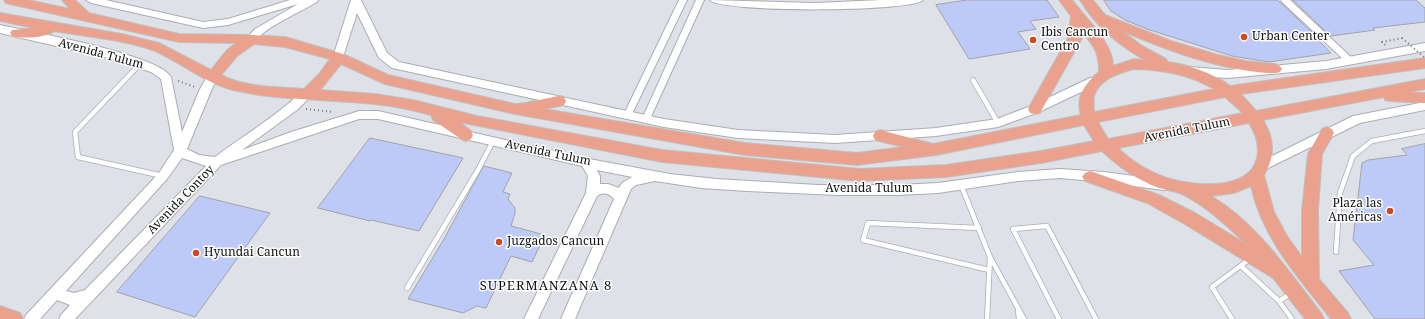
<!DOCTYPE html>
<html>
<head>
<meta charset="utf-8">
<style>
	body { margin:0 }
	canvas { display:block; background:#dfe1e8 }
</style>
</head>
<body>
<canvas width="1425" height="319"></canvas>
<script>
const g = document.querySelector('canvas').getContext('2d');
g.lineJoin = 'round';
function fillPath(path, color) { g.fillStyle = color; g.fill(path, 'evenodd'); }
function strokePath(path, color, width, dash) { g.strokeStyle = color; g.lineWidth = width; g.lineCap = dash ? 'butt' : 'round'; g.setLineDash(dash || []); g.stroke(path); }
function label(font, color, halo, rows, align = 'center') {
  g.font = font + ' "Noto Serif",serif'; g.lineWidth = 3; g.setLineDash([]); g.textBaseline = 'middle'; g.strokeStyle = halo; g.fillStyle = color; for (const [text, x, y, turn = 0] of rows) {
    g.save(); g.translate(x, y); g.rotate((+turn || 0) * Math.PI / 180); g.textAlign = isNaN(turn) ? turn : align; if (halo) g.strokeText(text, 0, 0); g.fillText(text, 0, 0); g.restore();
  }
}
const building = new Path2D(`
	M967,0H1047L1059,17L1030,21L1036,29L1018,32L1030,49L969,59L936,5Z
	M1104,0H1277L1280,2L1318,38H1316L1331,53L1269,62L1232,56L1147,29L1125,20L1111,11Z
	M1293,0H1416L1425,8V22L1373,28L1375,30L1331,36Z
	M370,138L463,158L419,231L371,220L370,221L318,208Z
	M1425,144V319H1375L1339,271L1374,265L1353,240L1362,163L1368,160L1407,155L1402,149Z
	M484,166L512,173L503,192L510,194L508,199L515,208V213L511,226L545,235L532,262L511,256L486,308L477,306L463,313L408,299L444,239Z
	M200,196L270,213L195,317L117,292Z`);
fillPath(building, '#bdcaf8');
strokePath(building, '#a1a3a9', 1);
const service = new Path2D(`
	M140,64L75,132L78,157L163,176
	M973,80L998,123
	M961,185L990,257L1024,319
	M979,228L868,223L863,240L989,270
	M1336,252L1340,193L1353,156L1372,141L1425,131
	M1241,266L1279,301L1292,319
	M407,288L478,170L493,141
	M1279,301L1292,293
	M1018,309L1019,319
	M987,319L990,257
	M1059,319L1013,229L1047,226L1096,319
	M1232,319L1212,287L1251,258`);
const pedestrian = new Path2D(`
	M1285,0L1349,60`);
const minor = new Path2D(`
	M679,0H687L631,116L627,119L624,118L623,116Z
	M696,0H704L650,119L646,122L643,121L642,119Z`);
const tertiary = new Path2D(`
	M86,0H106L203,22L228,19L290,0H318L317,2C300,12 277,22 262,34C257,38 255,44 247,42L246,39L255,29L298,4L228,25L203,28L91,3Z
	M351,0H361L387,53L399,62L664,119L738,130L835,135L936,128L997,119L1031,106L1090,78H1098L1100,81L1098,84L1039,112L998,127L936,136L835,143L738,138L664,127L392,68L379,58L357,13L343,57L342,60H334L333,57Z
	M710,0L816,3L881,0H923C914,12 720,13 710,0Z
	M0,25C30,32 158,54 171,77L182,132L199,91L209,73H217L218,76L211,91L187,149L199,155L215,157C239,139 265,123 288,104C295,99 301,88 311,91L313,94L297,110L242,150L291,132L359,111H378L589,159L670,174L716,179L818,185H898L938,183L1018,172L1060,169L1104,172L1164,180L1168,182L1170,185L1168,188L1164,190L1104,182L1060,178L1018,181L938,193L898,195H838L747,191L701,188L655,181L636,185L631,189L575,319H561L614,199C608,193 604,192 597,196L538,319H524L586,193L588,176L582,166L378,119H359L221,165L75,319H59L61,315L70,305L57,300L40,319H24L26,315L159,173L174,150L161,79L151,72L112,59L0,33ZM182,158L206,166L85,290L74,293L66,291L167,179ZM597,170L632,177L622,183L619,188L608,184H600V176Z
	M1425,43V51L1326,69L1227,78L1190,75L1186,74L1185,71L1186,68L1190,67L1227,70L1326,61Z
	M1425,102V110L1360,123L1266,169L1262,171L1258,169L1256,166L1258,163L1353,116Z`);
const primary = new Path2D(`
	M4,0H28L70,9L62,0H75L89,13L179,34L251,35L285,37L343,54L388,75L515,104C520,105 551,97 559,96L564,97L566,101L564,105L544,109L745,143L857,153L904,147L875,140L873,136L875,132L880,130L933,144L1081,115C1075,97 1086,82 1099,72C1099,51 1094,47 1082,31V38L1040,113L1035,114L1030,113L1028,109L1068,38L1071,16L1059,0H1072C1085,17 1113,43 1113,66L1134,59L1145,60C1118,45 1095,25 1080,0H1093L1105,15L1171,41L1218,55L1246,61L1275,64L1280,66L1282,69L1280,72C1273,74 1266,73 1258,72C1211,67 1165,49 1122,31L1142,46L1166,59L1168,62C1189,65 1213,73 1230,86L1425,58V68L1241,94L1256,111L1425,79V89L1409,92L1425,93V103L1390,101L1385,100L1384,97L1263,120C1274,138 1276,156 1264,175L1274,212L1287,236L1302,257V210L1308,154L1322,129L1327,127L1332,129L1334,133L1322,154L1318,210L1319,279L1348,313L1351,319H1331C1299,278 1262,238 1251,186L1234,193L1211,196C1257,223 1289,272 1321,313L1324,319H1305L1273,278L1183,223L1147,203L1085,181L1082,177L1085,173L1090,171L1159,195L1195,213L1248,245C1227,227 1207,206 1182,194C1175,191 1166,190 1159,188C1137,180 1119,167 1102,151L1041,163L946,177L860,181L662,162L459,122L471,131L473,135L471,139L466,141L461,139L433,120L431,115C413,110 394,106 375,104C328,99 280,101 233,90C205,83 182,63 155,51C124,39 87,37 54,31C47,38 22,39 12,36L10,33L12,30L34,28L0,21V13L122,34L159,43L211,70L227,50L236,43L179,42L10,4L6,3ZM254,44L285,47L330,59L319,74L304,89C277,87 246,88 221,75L237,56ZM341,64L385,84L515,114L745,155L857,165L936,155L1084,125L1094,141L1041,151L946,165L860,169L662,150L477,116L413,100L375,94L320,90ZM1134,69C1163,70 1189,74 1214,89L1094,112C1094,108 1093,101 1094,96C1099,79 1119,73 1134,69ZM1225,97L1243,113L1108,139L1098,122ZM1249,123C1256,134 1260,145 1257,158C1249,192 1192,186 1167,178C1149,172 1131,161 1118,148Z
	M0,306L20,313L23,319H0Z`);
strokePath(service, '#abadb3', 6);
strokePath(pedestrian, '#abadb3', 9);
strokePath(minor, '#abadb3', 2);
strokePath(tertiary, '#abadb3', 2);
strokePath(primary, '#c0c1c1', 2);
strokePath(new Path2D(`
	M1385,45L1382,42L1402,38
	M178,81L195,87
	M306,109L333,112`), '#77787d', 2, [1, 3]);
strokePath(service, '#fff', 4.5);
strokePath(pedestrian, '#fff', 7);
fillPath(minor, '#fff');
fillPath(tertiary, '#fff');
fillPath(primary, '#eaa28e');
strokePath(new Path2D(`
	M1402,38L1425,58`), '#77787d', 2, [1, 3]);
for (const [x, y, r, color] of [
	[1244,37,4,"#d0481f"],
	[1033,40,4,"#d0481f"],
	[1390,211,4,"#d0481f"],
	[499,242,4,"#d0481f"],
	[196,253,4,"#d0481f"]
]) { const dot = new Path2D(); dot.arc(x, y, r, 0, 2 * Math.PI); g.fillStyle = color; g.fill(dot); strokePath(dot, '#fff', 1.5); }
label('12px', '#0e0f11', '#fff', [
	["Ibis Cancun",1041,33],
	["Centro",1041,47],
	["Urban Center",1252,37],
	["Plaza las",1382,204,"right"],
	["Américas",1382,218,"right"],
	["Juzgados Cancun",507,242],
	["Hyundai Cancun",204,253]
], 'left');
label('12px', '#0e0f11', '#fff', [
	["Avenida Tulum",101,54,15],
	["Avenida Tulum",1187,130,-11],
	["Avenida Tulum",548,153,12],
	["Avenida Tulum",869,189],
	["Avenida Contoy",181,200,-46]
]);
g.letterSpacing = '1px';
label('13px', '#0e0f11', '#fff', [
	["SUPERMANZANA 8",546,286]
]);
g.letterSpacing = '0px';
</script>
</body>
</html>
